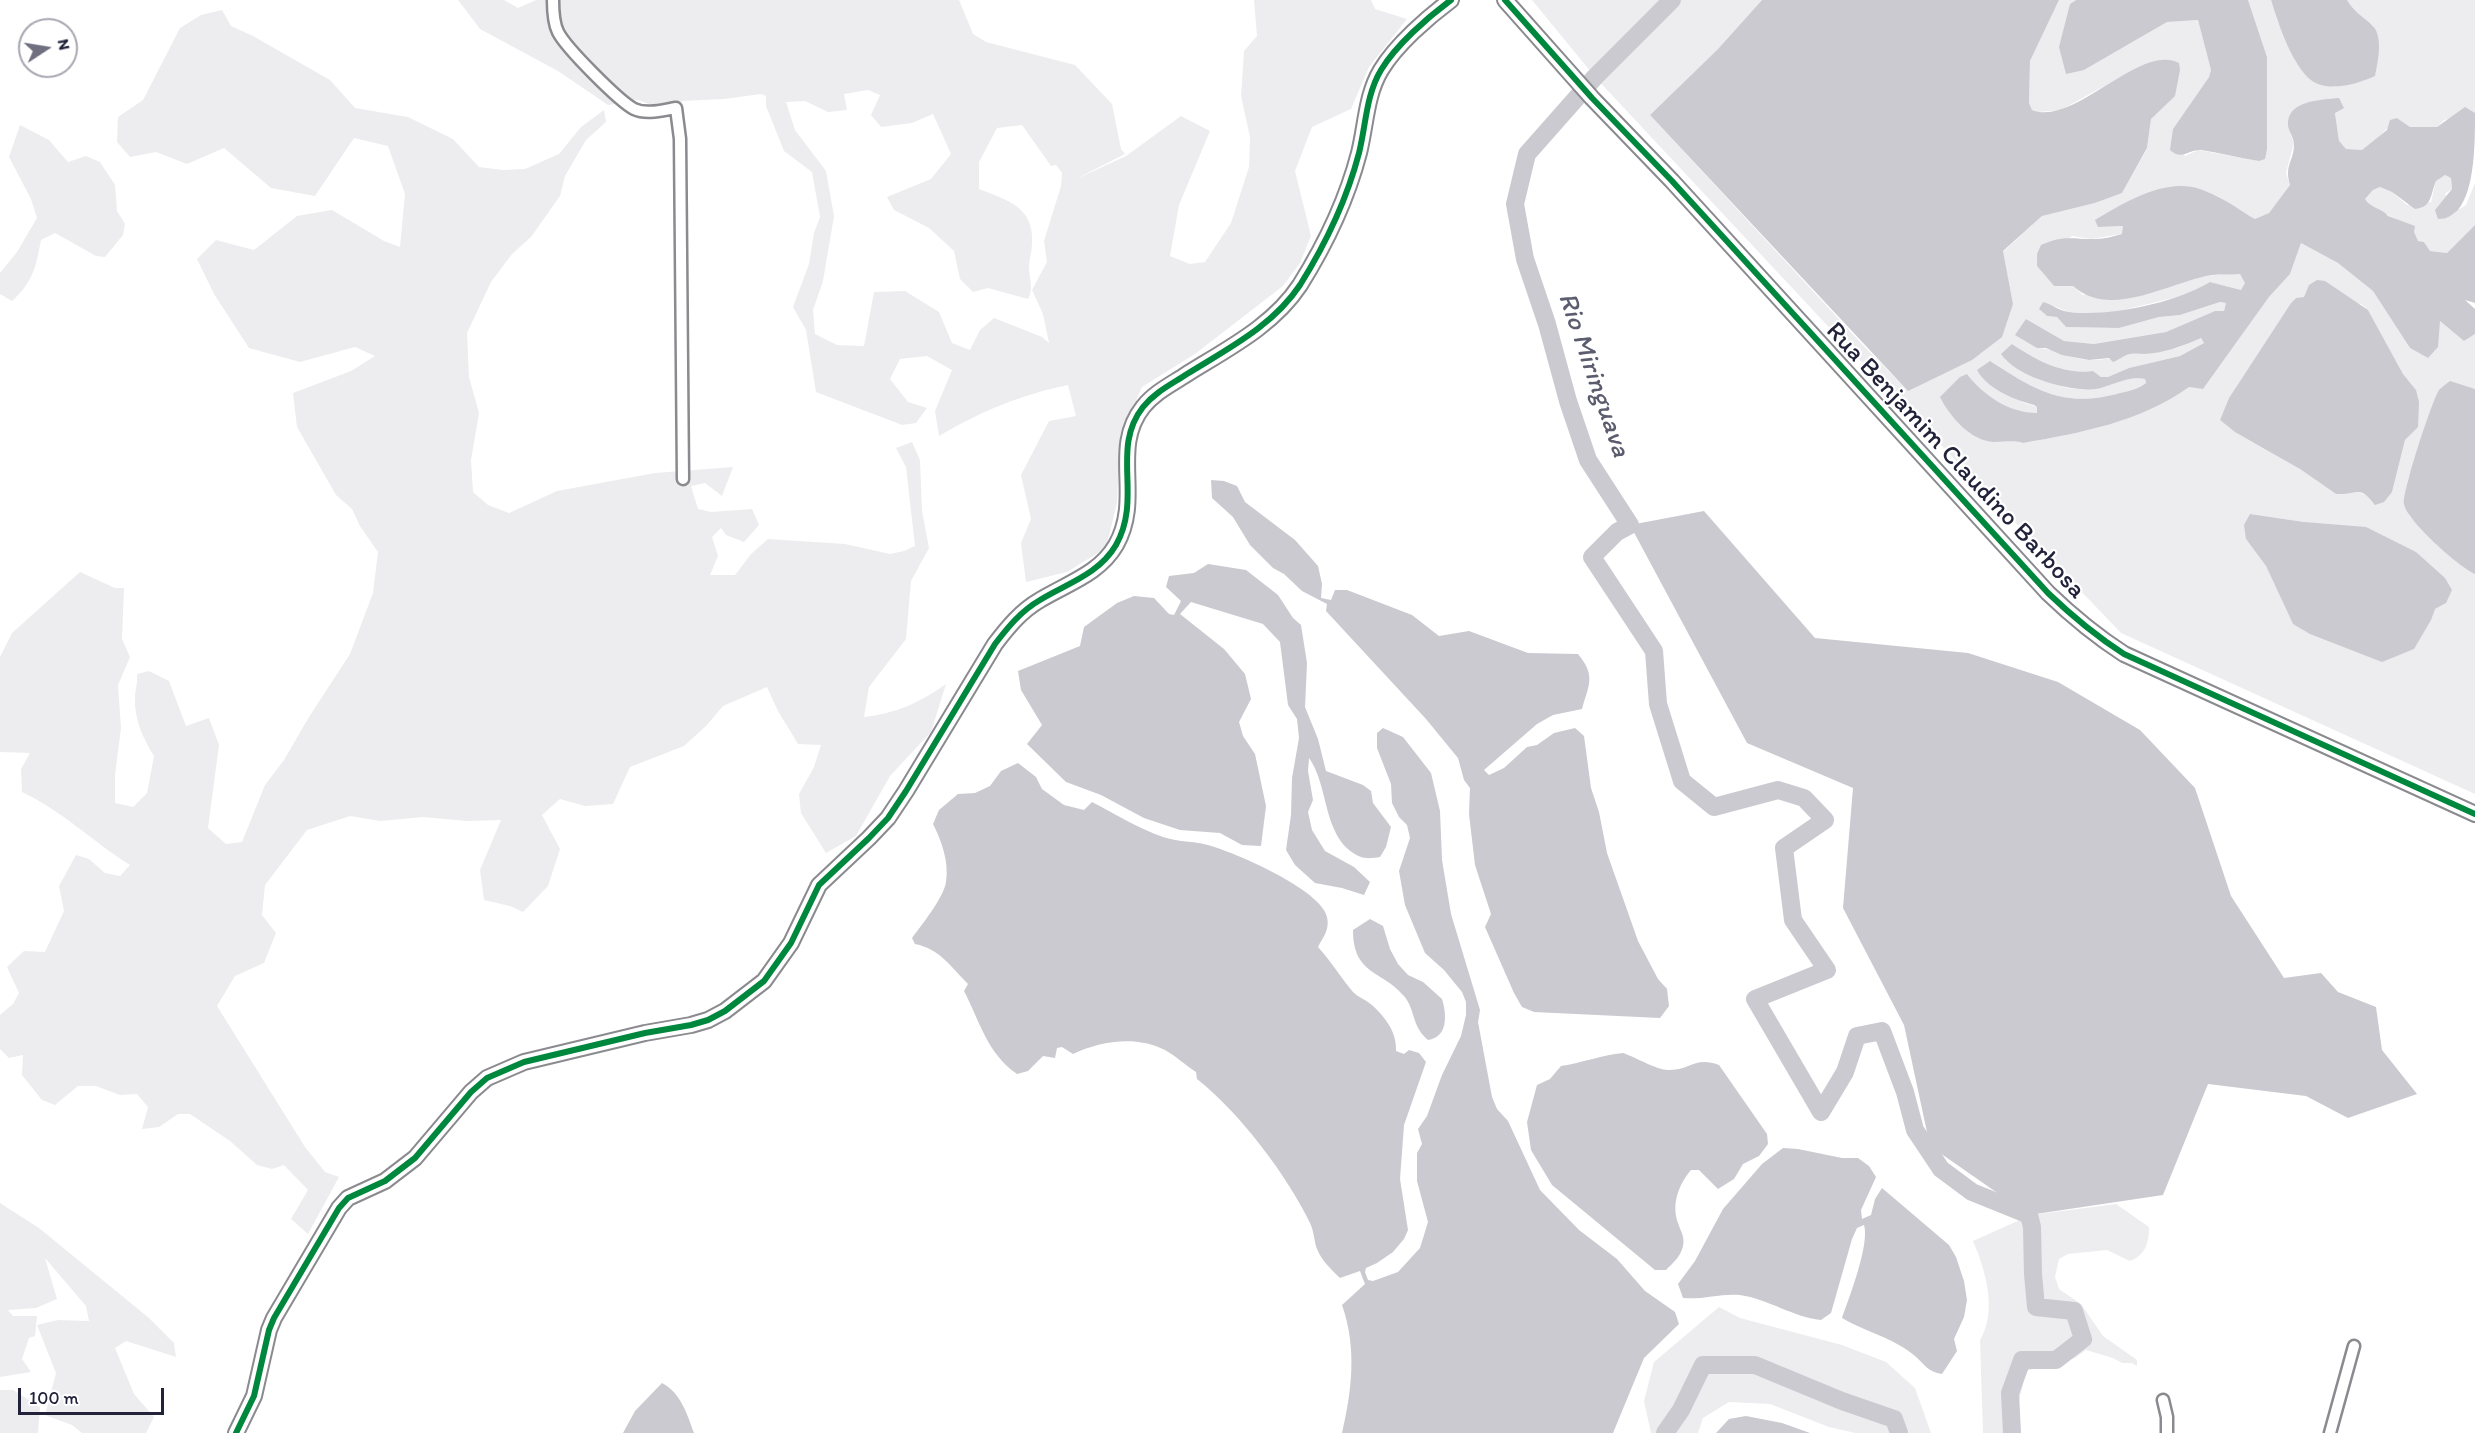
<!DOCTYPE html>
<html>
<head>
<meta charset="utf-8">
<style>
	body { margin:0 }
	#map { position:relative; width:2475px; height:1433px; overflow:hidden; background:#fff; font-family:Itim,sans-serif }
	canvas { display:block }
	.north { position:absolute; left:18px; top:18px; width:60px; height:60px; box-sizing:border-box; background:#fff; border:2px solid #a7a7b1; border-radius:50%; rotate:78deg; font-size:16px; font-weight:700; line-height:24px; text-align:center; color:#22223b }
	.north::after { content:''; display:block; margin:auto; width:21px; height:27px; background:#6f6f80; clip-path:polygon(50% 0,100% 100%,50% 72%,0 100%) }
	.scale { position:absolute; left:18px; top:1388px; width:146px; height:27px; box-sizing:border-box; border:3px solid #22223b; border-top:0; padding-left:8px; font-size:18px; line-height:21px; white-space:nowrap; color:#22223b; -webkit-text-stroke:4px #fff; paint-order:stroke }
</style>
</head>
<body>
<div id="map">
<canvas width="2475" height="1433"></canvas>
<div class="north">N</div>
<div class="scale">100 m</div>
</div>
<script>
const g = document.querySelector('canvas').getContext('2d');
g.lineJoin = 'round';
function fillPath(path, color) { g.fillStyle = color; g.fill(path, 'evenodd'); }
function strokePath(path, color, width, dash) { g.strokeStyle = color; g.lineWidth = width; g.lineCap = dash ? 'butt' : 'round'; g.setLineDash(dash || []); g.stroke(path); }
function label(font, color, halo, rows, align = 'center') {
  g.font = font + ' Itim,sans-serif'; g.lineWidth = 4.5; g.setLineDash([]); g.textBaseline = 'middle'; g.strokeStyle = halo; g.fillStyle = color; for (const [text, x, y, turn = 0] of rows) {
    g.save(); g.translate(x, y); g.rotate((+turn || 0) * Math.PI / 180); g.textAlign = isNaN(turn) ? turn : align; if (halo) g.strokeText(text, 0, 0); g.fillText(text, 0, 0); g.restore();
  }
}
fillPath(new Path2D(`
	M458,0H504L518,8L536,0H959L973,34L986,42L1075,65L1112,104L1121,149L1125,154L1074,180L1126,156L1181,116L1210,131L1179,205L1170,256L1190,264L1205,262L1231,223L1249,167L1250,137L1241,96L1244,51L1257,36L1254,0H1371L1375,9L1407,19L1369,67L1351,109L1312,127L1295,171L1311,236L1300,263L1283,286L1195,354L1142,387L1120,437L1117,503L1106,548L1067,572L1026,582L1021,543L1031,519L1021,475L1049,421L1076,416L1068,385C1020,395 982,411 939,436L935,411L952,370L927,356L900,359L890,379L908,402L927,408L916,423L902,425L816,392L806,330L793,307L809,264L814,233L820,217L812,172L784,151L766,106V96L761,94L724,99L683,101L663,109L638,100L608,105L558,71L480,29ZM868,90L880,95L871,115L881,127L912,123L933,114L951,154L931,179L887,197L894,210L929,228L954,251L960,279L973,292L988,288L1028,299C1034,289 1029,278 1029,267C1029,259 1032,252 1032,244C1035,207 1007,200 979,189V162L997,128L1022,125L1051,166L1056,165L1062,173L1061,186L1044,241L1047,262L1032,290L1043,314L1049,343L1042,337L994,318L980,330L970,350L952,343L939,312L905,291L874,292L864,346L837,345L815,334L813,310L823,281L834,216L826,171L795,130L786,102L805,101L828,112L847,110L844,94Z
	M1532,0H1762L1718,49L1650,115L1861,343L1908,391L2013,304L2003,252L2042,216L2095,203L2122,193L2147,149L2151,119L2157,112L2144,64L2061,110L2038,112L2032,110L2029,103L2030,61L2059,0H2076L2070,4L2084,70L2167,22L2198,20L2211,70L2209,77L2173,129L2185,156L2198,150L2259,161L2267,149V57L2248,0H2271L2277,20L2297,64L2333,87L2363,81L2375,76L2374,26L2352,9L2347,0H2475V113L2444,120L2437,127H2410L2397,118L2376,140L2362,150L2346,149L2339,142L2335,112L2288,127L2294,143L2286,173L2290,185L2269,213L2255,219L2235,208L2218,196L2098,227L2124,226L2122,234L2091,239L2072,236L2037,266L2054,286H2073L2083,295L2214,275L2240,274L2246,283L2241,290L2210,282L2194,293L2111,313L2097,314L2069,312L2043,302L2040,310L2047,316L2057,317L2066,327L2119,328L2159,317L2180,315L2220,302L2226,303L2224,311H2215L2166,332L2094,344L2064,341L2026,319L2037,348C2054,348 2071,359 2089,360C2100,361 2107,357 2118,360L2123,355L2133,353L2146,354L2177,348L2201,338L2204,343L2180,356L2129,368L2108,377H2101L2093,371C2063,375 2036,360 2012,344L2005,360C2033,376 2063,394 2096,388C2111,386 2131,375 2145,379L2146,383C2139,389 2129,391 2120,393C2064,409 2035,390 1990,361L2022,402L2037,407V414C2009,412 1983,396 1967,374L1993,442L2011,440L2023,443C2080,433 2141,422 2189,387L2203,389L2269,297L2290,274L2301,243L2338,263L2373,291L2410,348L2428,358L2440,321L2464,341L2475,334V389L2472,388L2439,391L2408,479L2404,504L2410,517L2448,554L2475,574V794L2121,633L1852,352L1595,77ZM2304,297L2361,304L2368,310L2403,374L2416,390L2418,426L2405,440L2392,492L2371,500L2370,496L2354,491L2336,494L2300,469L2220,420L2229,398L2291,303L2296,298ZM2250,514L2304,522L2446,603L2435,609L2382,662L2293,624L2266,566L2246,539Z
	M222,10L231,26L253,36L330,80L355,108L408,117L453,139L479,167L503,170L525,169L559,154L581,127L604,110L606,122L586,140L565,176L560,196L531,237L512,254L491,282L467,333L469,377L479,413L471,460L473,492L488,505L509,513L557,491L655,473L733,467L722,496L705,483L691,486L698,509L711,512L752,509L759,525L744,542L726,535L721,528L712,537L718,556L710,575H735L751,554L768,539L845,544L890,554L904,551L915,546L906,467L896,448L912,442L920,460L922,511L929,548L911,581L906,639L869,687L864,717C895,714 921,702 946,684L931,732L890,776L856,836L826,853L801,813L799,794L814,767L821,745L798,744L778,711L767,687L723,706L706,726L684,746L630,767L613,804L585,806L560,799L542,815L560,849L548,886L523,912L510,906L484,900L480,870L501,820L467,821L423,817L380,821L350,816L307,830L265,885L262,915L276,933L264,963L235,976L217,1006L305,1147L325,1172L339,1177L308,1234L291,1219L308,1190L284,1165L272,1169L257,1165L230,1141L190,1114H178L159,1127L142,1129L148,1107L137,1094L120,1095L96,1086H78L55,1105L42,1100L22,1075L23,1055L9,1058L0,1049V1015L13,1004L19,993L7,967L24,951L45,952L64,911L59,886L76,855L89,859L105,873L120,876L130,865C92,841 62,811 22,792L21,769L30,753L0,752V657L12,633L80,572L115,588H124L122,639L130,657L118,685L121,728L115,775V803L133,807L147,793L154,756C143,739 134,718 135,698C135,689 138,683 137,674L149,671L169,681L186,726L209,718L219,745L208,828L226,844L242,842L265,785L284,760L309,717L350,654L373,593L378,552L360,526L352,509L336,495L297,427L293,393L351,371L375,356L355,347L300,362L249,348L214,294L197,259L216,240L254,250L297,216L332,210L384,241L400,247L405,194L388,146L354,138L315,196L271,188L224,148L187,164L156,152L130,157L117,142L118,117L143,100L180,28L201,15Z
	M20,125L49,140L68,162L86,156L100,162L115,185L117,211L125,224L123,235L105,257L96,256L55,233L41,240C36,267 33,282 12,301L0,294V273L17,252L37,218L31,199L9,157Z
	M2445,175L2451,178L2452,189L2445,194L2458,210L2466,205L2475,183V225L2447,253L2430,251L2424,242L2418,241C2406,213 2377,219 2365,199L2373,190L2380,187L2392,192L2407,205L2431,202L2436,181Z
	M0,1203L39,1228L149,1318L174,1343L176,1357L126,1341L115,1348L134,1394L154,1417L146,1433H82L72,1425L45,1415L56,1373L37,1325L58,1320L89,1321L86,1306L45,1258L57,1299L36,1308L8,1310L13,1316H37L35,1336L29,1338L22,1359L31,1372L0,1377Z
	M2116,1204L2149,1227C2149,1242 2146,1255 2130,1261L2107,1250L2068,1254L2059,1259L2055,1277L2059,1289L2081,1304L2103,1336L2137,1360V1366L2132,1363H2122L2113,1358L2086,1350L2075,1358L2026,1371L2016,1414L2020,1433H1983L1980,1340C1998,1311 1985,1269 1973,1241L2031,1215Z
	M1719,1307L1740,1318L1842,1345L1886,1362L1915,1388L1931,1433H1855L1829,1427L1770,1404L1729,1402L1703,1418L1698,1433H1651L1644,1401L1654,1362Z
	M0,1390H13L40,1407L38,1433H0Z`), '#ededef');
fillPath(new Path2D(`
	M1762,0H2059L2030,61L2029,103L2032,110C2074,127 2140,42 2179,63L2180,70L2175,96L2151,119L2147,148L2122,193L2095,203L2042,216L2003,251L2013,304L2002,337L1972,360L1908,391L1650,115L1718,49Z
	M2076,0H2248L2267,57V149L2265,159L2259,161C2240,158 2220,153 2201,150C2189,149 2182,161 2170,150L2173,129L2209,77L2211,70L2198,20L2167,22L2084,70L2066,74L2059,47L2070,4Z
	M2271,0H2347C2353,11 2362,16 2371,24C2384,35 2378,61 2375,76C2358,84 2328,93 2311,80C2292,65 2278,23 2271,0Z
	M2339,98L2344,108L2335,113L2339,141L2346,149L2362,150L2387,130L2390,120L2397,118L2410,127H2437L2465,107L2475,113C2475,143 2475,189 2458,210C2450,216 2448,219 2438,219L2435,210L2452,189L2451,178L2445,175L2436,181C2430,196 2432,207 2415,209L2392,192L2380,187L2373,190L2365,199C2370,208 2382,208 2388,216L2415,226L2414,232L2418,241L2424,242L2430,251L2447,253L2475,225V303L2465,300L2475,309V334L2464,341L2440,321L2438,347L2428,358L2410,348L2373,291L2338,263L2301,243L2290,274L2269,297L2203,389L2189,387C2141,422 2080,433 2023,443C2012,440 2005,442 1994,442C1971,441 1950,417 1940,397L1960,377L1967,374C1983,395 2009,413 2037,413V407L2034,405C2015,400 1987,389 1977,370L1990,361C2035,390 2064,409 2120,393C2129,391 2139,389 2146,383L2145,379C2130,375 2111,386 2096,389C2070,392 2016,377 2001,354L2012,344C2036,360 2063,375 2093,371L2101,377H2108L2129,368L2180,356L2204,343L2201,338C2183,346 2164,353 2145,354C2140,354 2135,353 2130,354C2123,355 2120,360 2113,362L2109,358L2089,360L2062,355L2046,348H2037L2015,335L2026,319L2064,341L2094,344L2166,332L2215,311H2224L2226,303L2220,302L2180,315L2159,317L2119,328L2066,327L2057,317L2047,316L2039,309L2043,302C2052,304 2059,311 2069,312C2108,317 2176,303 2210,282L2241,290L2245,283L2240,274C2231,275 2221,274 2212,275C2169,282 2111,320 2073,286H2054L2037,266V254L2041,245C2063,235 2071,239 2093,239C2103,239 2112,237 2122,234L2123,226L2098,227L2095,220C2122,204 2159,181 2192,187C2199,188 2208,192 2214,195C2227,200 2242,212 2255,219L2269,213L2290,185C2284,164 2294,162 2294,144C2294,138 2289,132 2288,126C2286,100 2321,100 2339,98Z
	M2317,280L2325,281L2368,310L2403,374L2416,390L2419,402L2418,427L2405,440L2392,492L2384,502L2375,505C2359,484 2358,495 2336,494L2300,469L2235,432L2220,420L2229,398L2291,303L2296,298L2304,297L2309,285Z
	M2450,381L2475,389V574C2459,567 2406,520 2404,504C2402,492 2432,401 2439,390C2442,387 2446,384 2450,381Z
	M1211,480L1224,481L1237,486L1245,502L1295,540L1318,566L1322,584L1321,598L1331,600L1335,590H1347L1412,615L1439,636L1469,631L1528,653L1578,654C1596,676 1589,684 1582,709L1553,715L1537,724L1484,770L1489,775L1504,768L1527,747L1537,745L1554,733L1575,728L1584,736L1591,788L1599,812L1607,853L1638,941L1658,979L1667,989L1669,1006L1660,1018L1534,1012L1522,1007L1514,993L1485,927L1491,914L1475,865L1469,814L1470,788L1464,780L1458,758L1426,719L1326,611L1327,604L1302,591L1284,574L1273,568L1250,545L1233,517L1212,498Z
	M1704,511L1815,638L1968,653L2058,682L2140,730L2195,788L2231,896L2284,978L2321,973L2338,992L2376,1007L2382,1050L2417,1094L2348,1118L2306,1096L2208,1084L2163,1195L2029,1215L1930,1146L1904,1025L1843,908L1853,788L1747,743L1630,525Z
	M2250,514L2304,522L2366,527L2416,552L2445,578L2452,590L2446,603L2435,609L2431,620L2414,649L2382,662L2310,634L2293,624L2266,566L2246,539L2244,525Z
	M1208,564L1246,570L1278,595L1293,618L1301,625L1307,663L1305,707L1318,739L1326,771L1363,785L1371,791L1373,803L1391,827L1386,847L1380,857C1374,858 1366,859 1361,857C1322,841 1330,787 1309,758L1308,771L1313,800L1308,812L1312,830L1325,851L1354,867L1370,882L1364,895L1342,888L1315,883L1295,865L1286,850L1291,815L1292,778L1299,738L1297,719L1288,705L1280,642L1263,624L1191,602L1180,614L1224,649L1245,674L1251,699L1239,722L1243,736L1255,754L1266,806L1261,846L1242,845L1220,833L1180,830L1144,818L1101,795L1066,782L1027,744L1042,725L1021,690L1018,671L1080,646L1084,627L1117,603L1134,596L1154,598L1169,614L1174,615L1181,601L1166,587L1169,576L1194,573Z
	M1383,728L1403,737L1431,773L1440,811L1442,860L1451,914L1480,1010L1478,1022L1492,1097L1497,1109L1508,1121L1540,1190L1579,1230L1617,1259L1645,1291L1675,1312L1679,1324L1644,1358L1613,1433H1342C1352,1390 1357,1348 1342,1305L1365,1284L1360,1271L1340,1278C1332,1270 1321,1260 1317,1249C1314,1241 1314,1231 1310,1223C1287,1175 1239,1112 1197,1079L1196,1072C1185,1065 1176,1056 1165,1050C1136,1035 1100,1041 1073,1054L1062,1047L1057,1048L1055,1058L1043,1056L1028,1071L1017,1074C987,1053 980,1022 964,991L968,984C951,967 940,949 915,944L912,938C921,926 944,897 946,882C949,862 942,842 933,824L939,810L958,794L975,793L990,786L1001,771L1018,763L1036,777L1042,789L1064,805L1084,810L1092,802C1115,814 1138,828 1163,837C1177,842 1194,841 1208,845C1234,852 1322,890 1327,917C1330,930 1323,937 1318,947C1331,961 1341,978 1353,992C1359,998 1367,1000 1373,1006C1386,1018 1397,1033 1396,1051L1404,1054L1409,1050L1419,1053L1426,1062L1404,1125L1400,1179L1408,1230L1404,1239L1393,1252L1377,1263L1366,1268L1365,1272L1368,1280L1373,1281L1398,1272L1420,1248L1428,1222L1417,1181V1153L1422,1144L1418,1129L1427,1116L1442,1075L1461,1036L1466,1015V1002L1462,992L1444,970L1425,953L1405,905L1399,871L1410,838L1407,825L1399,817L1392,803L1391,784L1377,748V733Z
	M1370,919L1383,926L1390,949L1398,964L1408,975L1423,982L1442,999C1447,1015 1448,1037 1428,1040C1411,1025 1416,1011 1404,996C1382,970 1353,975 1353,930Z
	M1623,1053C1635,1057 1657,1070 1668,1070C1690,1071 1694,1056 1719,1065L1767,1134L1768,1144L1759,1156L1743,1164L1734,1179L1718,1189L1699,1170H1691C1679,1184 1671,1204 1678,1223C1681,1232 1685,1237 1683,1246C1681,1256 1673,1263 1666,1270H1655L1552,1185L1531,1150L1527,1122L1537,1085L1550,1079L1561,1066C1582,1063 1601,1055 1623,1053Z
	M1783,1148L1798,1149L1842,1158H1858L1869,1166L1876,1177L1861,1210L1862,1219L1871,1215L1875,1199L1882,1188L1949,1245L1956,1257L1964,1281L1967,1300L1964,1317L1954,1339L1957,1351L1942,1374C1928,1372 1925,1365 1915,1356C1894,1338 1866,1332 1842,1318C1849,1298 1870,1244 1864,1225L1857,1228L1852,1239L1831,1313L1821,1320C1793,1317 1768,1299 1740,1295C1721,1293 1702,1300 1683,1298L1678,1284L1695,1261L1723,1209L1762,1164Z
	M662,1383C681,1393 687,1414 694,1433H623L635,1411Z
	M1746,1416L1782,1423L1810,1433H1716L1729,1419Z`), '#cacad0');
strokePath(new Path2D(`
	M1672,0L1595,77L1527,154L1515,204L1525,259L1547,324L1568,401L1588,460L1630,525L1617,532L1592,557L1654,651L1658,704L1682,781L1714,807L1778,790L1804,798L1825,820L1784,848L1793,920L1827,970L1755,999L1821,1112L1845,1072L1857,1036L1882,1031L1905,1092L1915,1130L1941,1169L1972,1192L2029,1215L2032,1227L2033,1274L2036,1307L2074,1311L2083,1339L2056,1360H2022L2010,1393L2012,1433
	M1665,1433L1681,1410L1703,1365H1755L1842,1401L1894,1419L1899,1433`), '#cacad0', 18);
const street = new Path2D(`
	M553,0C553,10 554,24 558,32C566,48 619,101 634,109C647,115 663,110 676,108L680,139L683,479
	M2163,1400L2167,1417V1433
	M2330,1433L2354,1346`);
const secondary = new Path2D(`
	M1505,0L1592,98L1672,181L2048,593C2072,616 2096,636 2124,654L2475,814
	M236,1433L254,1396L269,1330L274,1318L339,1208L348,1198L385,1181L415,1158L471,1092L487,1078L524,1062L645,1033L691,1025L708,1020L725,1011L764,981L791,943L819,885L869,838L888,818L906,791L995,644C1008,627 1021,611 1040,600C1068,583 1099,574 1116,545C1143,497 1110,449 1143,407C1155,392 1172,384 1187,374C1227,349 1273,326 1300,285C1325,245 1347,199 1359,153C1366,125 1366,95 1381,70C1396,45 1428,17 1451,0`);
strokePath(street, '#8a8a8f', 15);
strokePath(secondary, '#8a8a8f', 18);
strokePath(street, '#fff', 10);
strokePath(secondary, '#fff', 14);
strokePath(new Path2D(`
	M1505,0L1592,98L1672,181L2048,593C2072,616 2096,636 2124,654L2475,814
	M236,1433L254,1396L269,1330L274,1318L339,1208L348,1198L385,1181L415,1158L471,1092L487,1078L524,1062L645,1033L691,1025L708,1020L725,1011L764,981L791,943L819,885L869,838L888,818L906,791L995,644C1008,627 1021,611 1040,600C1068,583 1099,574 1116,545C1143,497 1110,449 1143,407C1155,392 1172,384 1187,374C1227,349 1273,326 1300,285C1325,245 1347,199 1359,153C1366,125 1366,95 1381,70C1396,45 1428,17 1451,0`), '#00873e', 6);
label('26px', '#22223b', '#fff', [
	["Rua Benjamim Claudino Barbosa",1955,461,47]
]);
label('italic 27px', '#5c5c6f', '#fff', [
	["Rio Miringuava",1593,375,71]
]);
</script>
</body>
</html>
